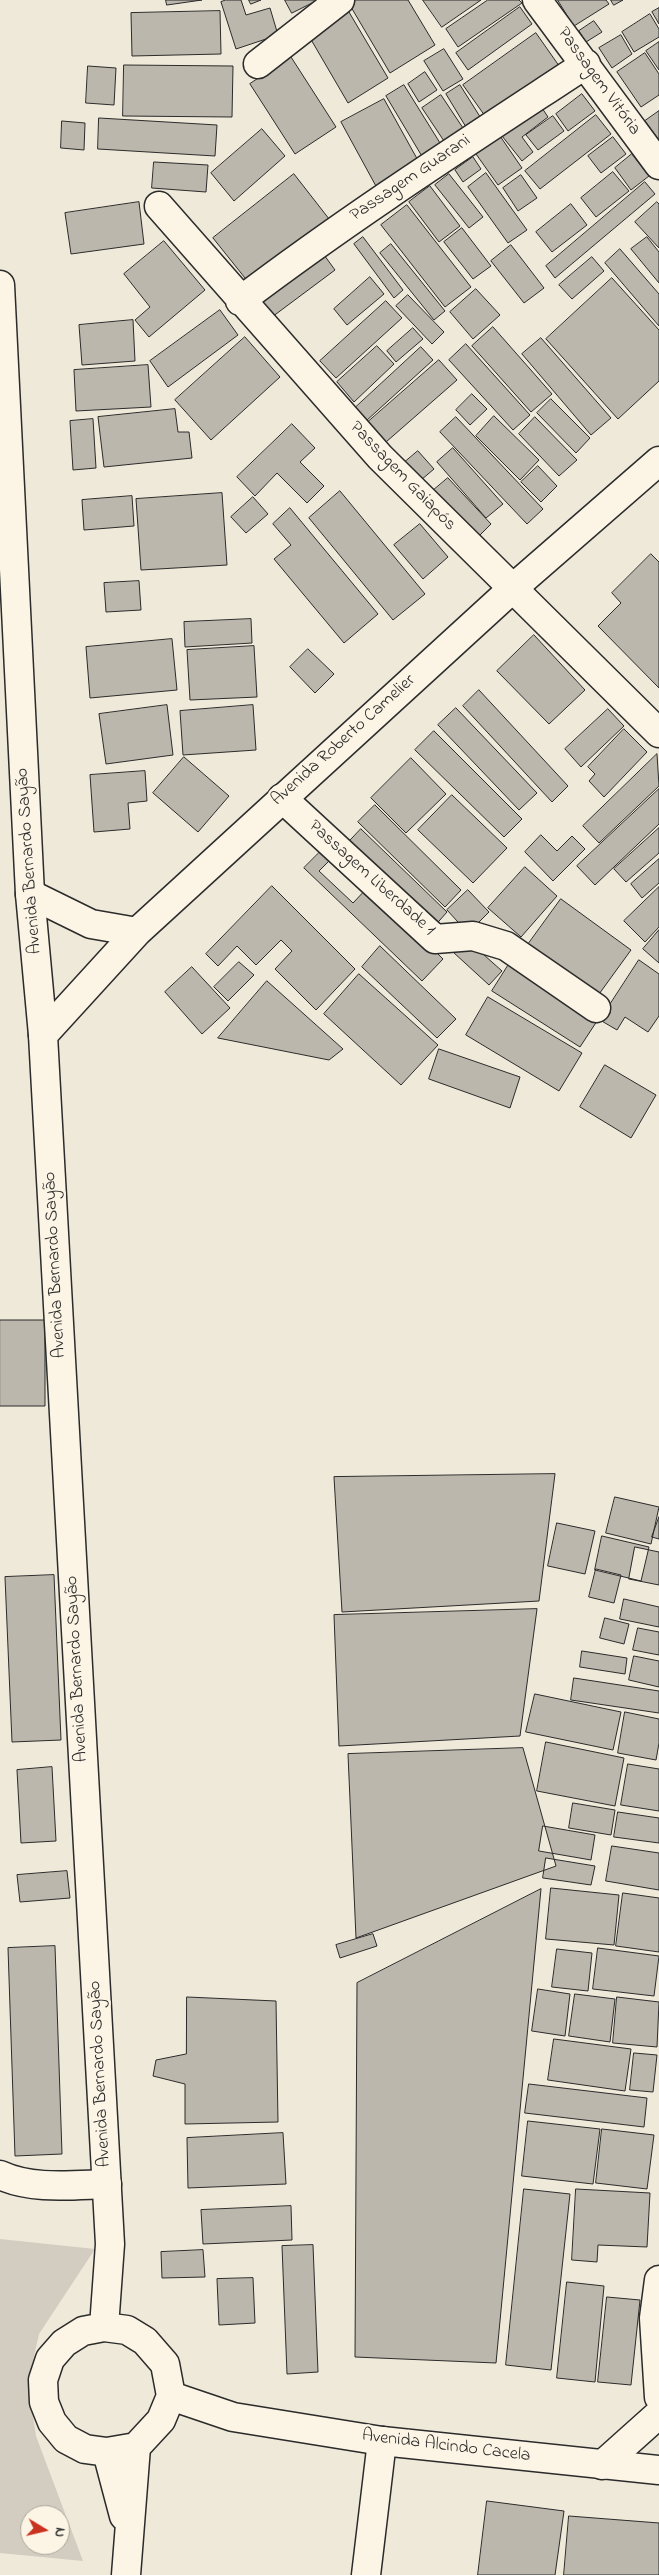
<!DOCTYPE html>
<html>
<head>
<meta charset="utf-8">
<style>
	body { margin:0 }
	#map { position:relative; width:659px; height:2575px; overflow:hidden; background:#efe9da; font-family:"Indie Flower",sans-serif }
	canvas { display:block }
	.north { position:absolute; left:20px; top:2505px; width:50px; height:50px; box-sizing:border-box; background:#fcf5e5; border:1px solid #a8a49b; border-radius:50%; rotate:99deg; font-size:14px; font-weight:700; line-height:20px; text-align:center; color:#2b2b2b }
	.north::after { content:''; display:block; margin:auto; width:18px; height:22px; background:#c8321e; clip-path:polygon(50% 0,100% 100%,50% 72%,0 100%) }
</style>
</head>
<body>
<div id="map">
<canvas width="659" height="2575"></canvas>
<div class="north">N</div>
</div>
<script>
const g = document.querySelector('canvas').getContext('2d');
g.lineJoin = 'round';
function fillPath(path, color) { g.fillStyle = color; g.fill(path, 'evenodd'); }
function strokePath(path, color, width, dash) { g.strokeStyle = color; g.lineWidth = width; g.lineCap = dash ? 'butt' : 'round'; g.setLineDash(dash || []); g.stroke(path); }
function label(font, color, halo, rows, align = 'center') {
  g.font = font + ' "Indie Flower",sans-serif'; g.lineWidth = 4.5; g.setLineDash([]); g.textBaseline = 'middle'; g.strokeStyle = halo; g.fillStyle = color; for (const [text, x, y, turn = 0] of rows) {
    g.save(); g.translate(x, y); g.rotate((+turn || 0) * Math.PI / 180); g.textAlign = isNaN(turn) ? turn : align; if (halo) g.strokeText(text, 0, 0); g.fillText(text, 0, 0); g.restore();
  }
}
fillPath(new Path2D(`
	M0,2239L95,2249L39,2334L28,2383L36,2436L83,2561L0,2553ZM30,2515H60V2545H30Z`), '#d2cdc0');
const building = new Path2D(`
	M166,0H202L167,5Z
	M226,0H241L246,15L270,8L278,35L236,49L221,2Z
	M249,0H261L251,4Z
	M285,0H318L292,13Z
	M351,0H408L435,45L390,73L348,2Z
	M423,0H481L442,27Z
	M488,0H519L522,3L458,47L446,29Z
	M558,0H606L609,4L574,26Z
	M611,0H623L614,5Z
	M346,7L388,78L348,103L306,31Z
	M520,7L532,24L468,70L456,53Z
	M659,8V24L652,12Z
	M220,11L221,54L132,56L131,13Z
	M650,14L659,29V37L634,52L622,32Z
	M594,21L602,32L586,42L579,31Z
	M536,33L562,70L490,123L463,85Z
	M621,35L632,54L612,68L599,48Z
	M659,42V70L646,51Z
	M444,49L463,79L443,91L424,61Z
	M645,53L659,74V95L641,107L617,72Z
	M291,57L336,127L295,154L250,84Z
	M124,65L233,66L232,117L123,116Z
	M88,66L116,68L114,105L86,103Z
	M425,72L437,90L419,102L408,84Z
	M404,85L445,151L426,163L386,96Z
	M460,85L484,123L469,132L446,94Z
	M582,94L595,111L568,131L556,114Z
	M441,95L469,137L450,150L422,108Z
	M384,99L420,164L377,188L341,122Z
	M540,105L548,117L522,137L533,152L522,161L502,136Z
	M659,111V140L645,121Z
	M596,115L611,134L540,189L525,171Z
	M553,116L564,131L538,150L526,135Z
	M99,118L217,125L215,156L98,149Z
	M62,121L85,123L84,150L61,148Z
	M262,129L285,156L234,201L211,173Z
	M500,136L522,168L498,185L476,154Z
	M613,137L626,154L601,173L588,156Z
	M632,154L649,176L631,190L615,168Z
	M473,157L481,169L463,182L455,170Z
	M154,162L208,165L206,192L152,188Z
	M613,172L629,191L596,217L581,198Z
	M486,173L527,230L508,243L468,187Z
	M294,174L333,224L253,288L213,238Z
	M449,174L483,217L469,228L435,185Z
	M521,175L537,198L518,211L503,188Z
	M645,182L655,194L555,278L546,266Z
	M430,186L460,226L439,242L409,202Z
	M139,202L144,244L71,254L65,213Z
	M657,202L659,204V248L635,222Z
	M571,204L587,225L552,252L536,232Z
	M407,205L471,287L445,307L381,225Z
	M462,228L491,266L473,279L444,242Z
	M363,237L403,290L394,298L354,244Z
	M647,237L659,252V283L631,249Z
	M164,241L205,290L149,337L135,320L150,307L124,274Z
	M391,244L445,311L434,320L380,253Z
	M511,245L544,288L524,303L491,261Z
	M319,248L335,270L272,317L256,295Z
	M620,249L659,294V326L605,263Z
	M592,257L604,271L572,299L559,285Z
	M370,277L384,294L347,325L334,309Z
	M612,278L659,330V381L618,419L546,339Z
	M476,289L500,315L473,339L450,312Z
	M408,295L444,332L432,344L396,306Z
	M386,301L402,318L336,378L320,361Z
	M220,310L238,335L168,387L150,361Z
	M133,320L135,361L82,365L79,325Z
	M493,327L552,394L531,412L472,346Z
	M413,328L423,339L396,362L387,351Z
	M245,337L280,377L211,440L175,400Z
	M541,338L611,418L591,435L522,354Z
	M466,344L530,415L513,430L449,360Z
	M377,346L394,364L354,402L337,382Z
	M421,347L433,360L366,421L355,408Z
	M439,360L457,380L386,442L368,422Z
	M148,365L151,407L76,411L74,370Z
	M472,394L487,409L470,425L456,410Z
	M551,399L590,438L576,453L537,413Z
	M175,409L178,432H189L192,458L104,467L98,417Z
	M494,416L539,460L520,480L476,436Z
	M456,417L543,509L527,524L440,432Z
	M535,417L577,460L559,476L519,434Z
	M93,419L96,468L73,470L70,421Z
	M292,424L315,448L300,462L324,486L307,503L277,473L255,496L237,477Z
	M453,448L503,504L486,518L437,462Z
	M418,451L434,469L415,485L399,467Z
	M538,466L557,486L541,502L521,482Z
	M448,478L491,524L474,541L429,494Z
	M340,491L425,594L393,620L309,518Z
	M222,493L227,565L141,570L136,499Z
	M132,496L134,526L84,530L82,500Z
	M253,497L268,514L246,533L231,517Z
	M290,508L378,614L344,643L274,559L291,545L273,524Z
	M420,524L448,557L423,579L394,545Z
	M651,554L659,562V688L598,626L621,603L612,593Z
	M139,581L141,610L106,612L104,583Z
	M251,619L252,643L185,647L184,622Z
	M534,635L585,690L549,724L497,671Z
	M172,639L177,690L90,698L86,647Z
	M254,646L257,697L190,700L187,650Z
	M308,649L334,674L315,693L290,667Z
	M479,690L568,786L552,802L463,706Z
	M167,705L173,755L106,764L99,714Z
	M253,705L256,750L183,755L180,711Z
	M456,708L537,793L519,810L438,725Z
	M608,709L624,726L581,767L565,749Z
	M624,729L647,752L604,797L589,781L595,774L588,767Z
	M434,731L522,819L504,837L415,750Z
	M657,754L659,786L599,843L583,826Z
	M184,757L229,796L198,832L153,793Z
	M411,758L446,794L406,833L371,798Z
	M145,771L147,801L128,803L130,829L94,832L90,775Z
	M659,789V824L595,885L577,866Z
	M452,795L507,848L473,883L418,830Z
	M375,805L461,890L445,907L358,822Z
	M659,828V853L626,882L614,869Z
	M361,829L447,912L432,929L346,845Z
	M541,835L557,851L572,836L585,849L553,881L525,852Z
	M325,847L334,856L319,871L353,903L369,886L443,959L422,981L304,868Z
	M659,859V883L642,898L631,884Z
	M525,867L557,896L521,937L488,908Z
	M272,886L355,969L316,1010L275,969L292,951L281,940L256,965L237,946L218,966L206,954Z
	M659,887V927L645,942L624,921Z
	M468,890L489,912L468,933L447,910Z
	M561,899L631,950L594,1001L524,950Z
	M659,930V963L643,949Z
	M465,938L502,971L489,985L453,952Z
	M380,946L456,1019L437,1038L362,967Z
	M639,960L659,974V1016L648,1032L625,1017L617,1030L600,1020Z
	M511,961L599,1018L580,1047L492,991Z
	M239,962L254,975L228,1001L214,987Z
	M192,967L230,1008L202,1034L165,992Z
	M359,974L438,1045L401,1085L324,1014Z
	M267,981L343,1049L329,1060L218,1038Z
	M488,997L582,1053L559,1091L466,1035Z
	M439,1049L520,1077L510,1108L429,1079Z
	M605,1065L656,1095L631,1138L580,1107Z
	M0,1320H45V1406H0Z
	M555,1474L539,1601L342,1612L334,1477Z
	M615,1497L659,1507L651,1544L606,1533Z
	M659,1517V1539L652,1537Z
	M557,1523L595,1531L585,1574L548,1566Z
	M602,1536L649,1547L641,1581L595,1570Z
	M635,1547L659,1552V1585L629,1579Z
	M596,1569L621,1575L614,1603L589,1597Z
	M54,1575L61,1740L12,1742L5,1577Z
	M624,1599L659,1607V1627L620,1619Z
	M537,1609L520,1736L339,1746L334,1615Z
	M605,1618L629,1624L624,1644L600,1638Z
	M638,1628L659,1632V1655L633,1650Z
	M582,1651L627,1658L625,1674L580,1667Z
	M634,1656L659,1661V1687L629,1680Z
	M574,1678L659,1691V1713L571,1700Z
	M535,1694L621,1712L613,1750L526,1732Z
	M625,1712L659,1719V1743L656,1760L618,1753Z
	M546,1742L624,1758L615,1806L537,1791Z
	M523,1748L556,1866L356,1938L348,1754Z
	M628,1764L659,1769V1811L621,1805Z
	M52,1767L56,1841L21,1843L17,1770Z
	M573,1803L615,1810L611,1835L569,1828Z
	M618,1812L659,1818V1843L614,1837Z
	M543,1826L595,1835L591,1860L539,1851Z
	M612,1846L659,1853V1890L606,1881Z
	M546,1858L595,1866L591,1885L543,1878Z
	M67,1871L70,1898L20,1902L17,1875Z
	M551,1888L619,1895L614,1945L546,1939Z
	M541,1889L496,2363L355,2357L357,1983Z
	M623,1893L659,1898V1952L616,1946Z
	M373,1934L377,1946L340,1958L336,1945Z
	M55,1946L62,2154L15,2156L8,1948Z
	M598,1948L659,1956L654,1996L593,1989Z
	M557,1949L592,1953L588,1991L552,1987Z
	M538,1989L570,1994L565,2036L532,2031Z
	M575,1994L615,1999L610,2042L569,2036Z
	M187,1997L276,2001L278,2122L185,2124V2084L153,2076L156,2060L186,2054Z
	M617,1997L659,2002L657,2047L613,2043Z
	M554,2039L631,2049L625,2091L548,2080Z
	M634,2053L657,2055L653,2092L630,2090Z
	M529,2084L647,2098L644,2127L525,2113Z
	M528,2121L600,2129L593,2184L522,2176Z
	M602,2129L654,2135L647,2189L596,2183Z
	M283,2133L286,2184L188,2188L187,2138Z
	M524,2189L570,2194L551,2370L506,2365Z
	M576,2189L650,2193L647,2247L598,2245L597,2262L572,2260Z
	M291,2206L292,2240L203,2244L201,2210Z
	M313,2245L318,2372L287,2374L282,2246Z
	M203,2250L205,2277L162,2278L161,2252Z
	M253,2278L255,2323L219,2325L217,2279Z
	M567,2282L604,2286L595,2382L557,2378Z
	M607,2297L640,2300L631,2385L598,2382Z
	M487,2501L564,2511L555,2575H478Z
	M569,2516L659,2523V2575H564Z`);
fillPath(building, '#bcb7ac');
strokePath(building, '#2b2b2b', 1);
const minor = new Path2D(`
	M537,0L659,165
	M258,64L340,0
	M159,206L380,457L659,733
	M0,285L30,894L43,1035
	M240,301C352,216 469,141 586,64
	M282,798L435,939L473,936L506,946L596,1008
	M0,2175C32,2190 72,2185 107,2184
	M659,2280L654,2318L659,2397
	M602,2465L659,2414
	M366,2575L382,2441`);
const major = new Path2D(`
	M30,894L91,924L137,932
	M104,2327L110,2244L43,1035L137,932L512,589L659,461
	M104,2327L127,2330L145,2341L165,2364L171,2396L161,2420L136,2447L107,2452L85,2449L66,2439L52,2422L44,2402L43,2380L50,2359L64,2343L83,2331Z
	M171,2396L233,2417L382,2441L659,2470
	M107,2452L124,2516
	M126,2575L136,2447`);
strokePath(minor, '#2b2b2b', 31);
strokePath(major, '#2b2b2b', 31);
strokePath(minor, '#fcf5e5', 28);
strokePath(major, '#fcf5e5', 28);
label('18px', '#2b2b2b', '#fcf5e5', [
	["Passagem Vitória",598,82,54],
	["Passagem Guarani",411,179,-34],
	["Passagem Gaiapós",402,477,46],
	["Avenida Roberto Camelier",344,741,-42],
	["Avenida Bernardo Sayão",30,861,-94],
	["Passagem Liberdade 1",371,879,42],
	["Avenida Bernardo Sayão",56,1265,-93],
	["Avenida Bernardo Sayão",78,1669,-93],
	["Avenida Bernardo Sayão",101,2074,-93],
	["Avenida Alcindo Cacela",446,2447,7]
]);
</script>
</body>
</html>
